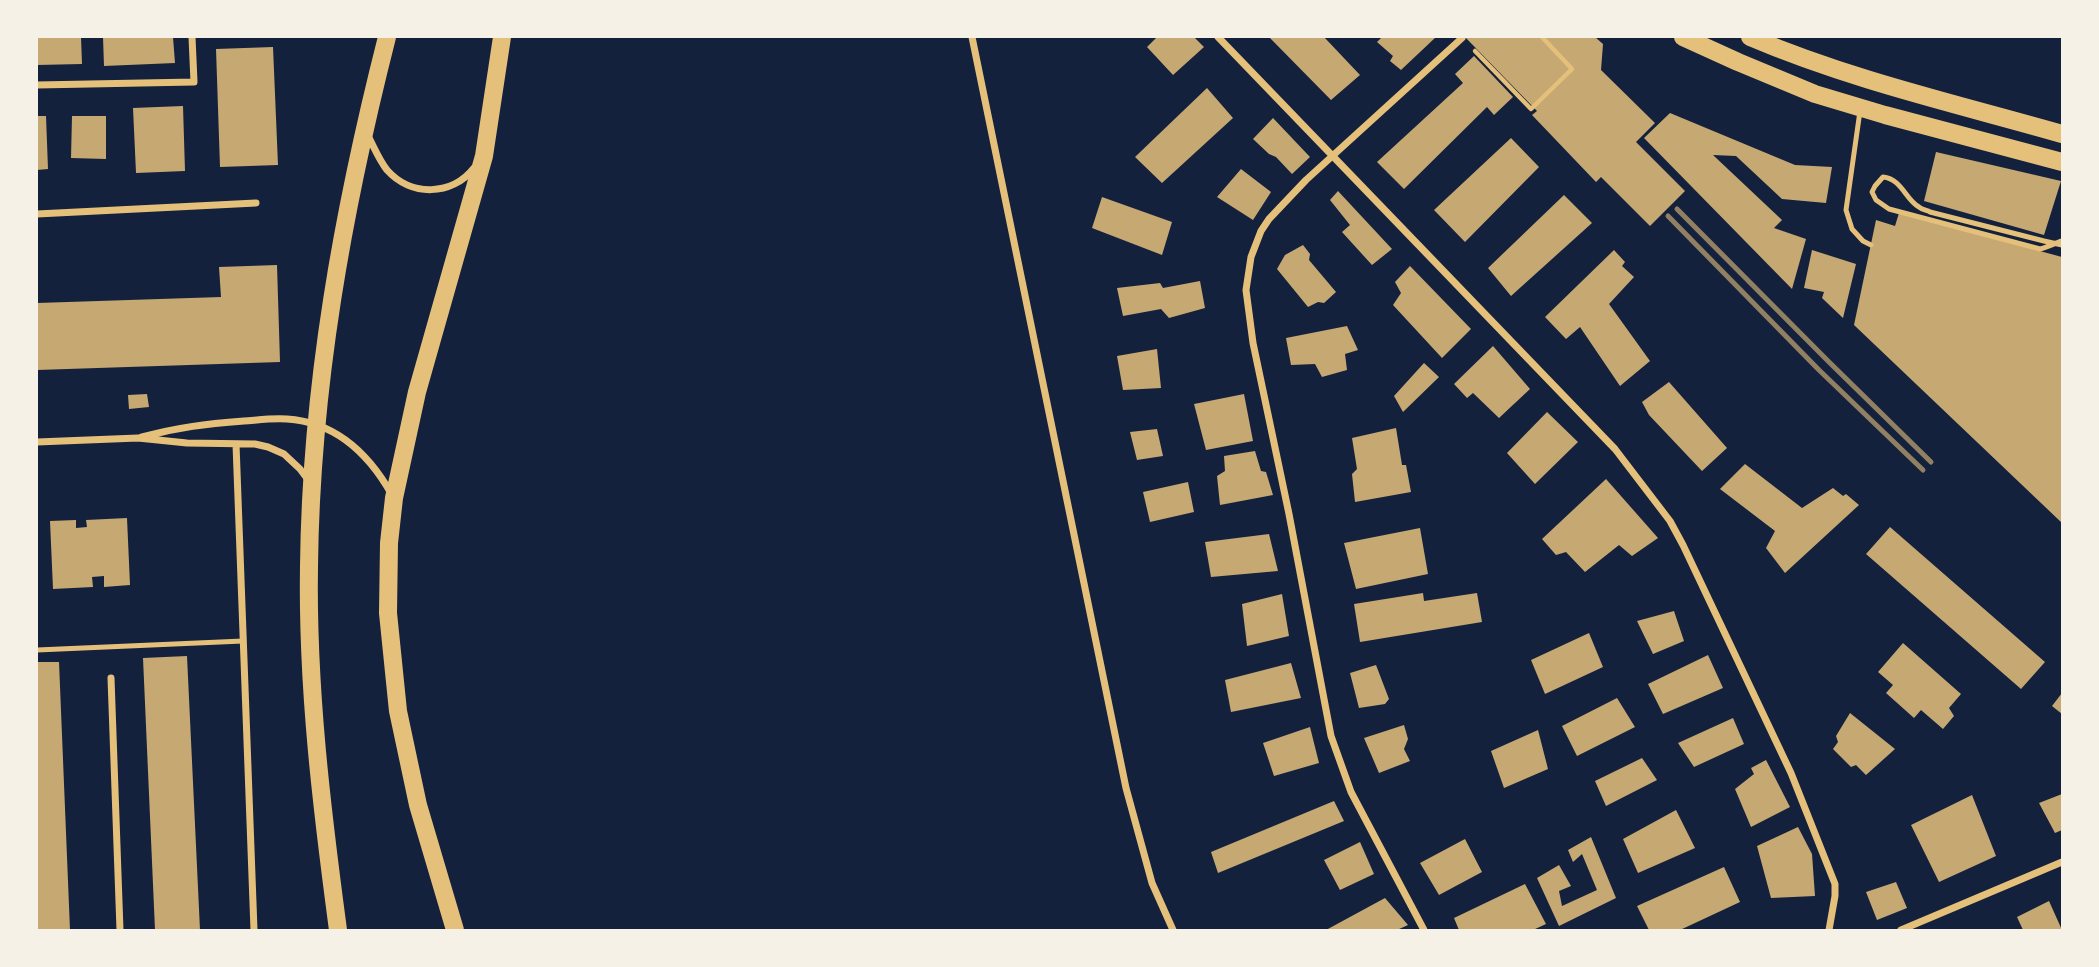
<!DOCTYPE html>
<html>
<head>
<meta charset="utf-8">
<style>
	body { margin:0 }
	#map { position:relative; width:2099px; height:967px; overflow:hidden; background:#14213d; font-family:Helvetica,sans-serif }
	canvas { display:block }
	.frame { position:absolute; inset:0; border:38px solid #f6f1e7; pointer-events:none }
</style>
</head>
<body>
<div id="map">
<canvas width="2099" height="967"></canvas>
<div class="frame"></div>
</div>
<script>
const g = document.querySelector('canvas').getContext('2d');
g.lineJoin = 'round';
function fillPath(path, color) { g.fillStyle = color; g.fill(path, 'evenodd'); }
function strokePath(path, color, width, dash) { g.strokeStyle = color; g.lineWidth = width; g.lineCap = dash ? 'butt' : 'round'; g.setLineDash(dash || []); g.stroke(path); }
fillPath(new Path2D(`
	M37,37H81L82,64L37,65Z
	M103,37H173L175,63L104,66Z
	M1157,37H1194L1204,47L1173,75L1147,47Z
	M1269,37H1324L1360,75L1331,100Z
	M1382,37H1436L1401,70L1390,61L1393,56L1377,42Z
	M1465,37H1595L1603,44L1601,70L1655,123L1636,142L1685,191L1650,226L1601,177L1596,182L1532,115L1537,111Z
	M273,47L278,165L220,167L216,49Z
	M1474,56L1513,97L1494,115L1487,107L1404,189L1377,162L1463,83L1455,74Z
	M1207,88L1233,118L1162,183L1135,157Z
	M183,106L185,171L136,173L133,108Z
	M1670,113L1795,165L1832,167L1826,203L1782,199L1736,156L1713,155L1782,220L1774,228L1806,239L1792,289L1644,138Z
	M37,116H46L48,169L37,170Z
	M72,116H106V159L71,158Z
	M1273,118L1310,157L1292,174L1276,157L1269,154L1253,139Z
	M1511,138L1539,167L1465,242L1434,210Z
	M1936,152L2061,181L2044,235L1924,201Z
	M1241,169L1271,192L1253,220L1217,197Z
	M1338,191L1392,249L1372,265L1342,232L1350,225L1330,200Z
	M1564,195L1592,223L1511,296L1488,268Z
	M1102,197L1172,222L1162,255L1092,228Z
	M1899,213L2062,257V523L1854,325L1876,220L1895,226Z
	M1303,245L1310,254L1309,260L1336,292L1324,303L1318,302L1308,307L1277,269L1285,255Z
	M1614,250L1625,262L1622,266L1634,277L1609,304L1650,361L1620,386L1580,327L1566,339L1545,317Z
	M1812,250L1856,264L1843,318L1822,298L1824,292L1804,288Z
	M277,265L280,362L37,370V303L221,297L219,267Z
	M1410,266L1471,329L1442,358L1393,305L1401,293L1395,282Z
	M1200,281L1205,308L1169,318L1161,309L1123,316L1117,288L1160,283L1163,288Z
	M1347,326L1358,350L1345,354L1347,370L1322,377L1315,364L1291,365L1286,338Z
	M1493,346L1530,389L1499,418L1473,393L1467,398L1454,384Z
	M1157,349L1161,388L1123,390L1117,356Z
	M1424,363L1439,377L1403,412L1394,396Z
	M1669,382L1727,448L1702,471L1649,415L1642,402Z
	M147,394L149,407L129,409L128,395Z
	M1244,394L1253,441L1206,450L1194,404Z
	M1547,412L1578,442L1535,484L1507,453Z
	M1396,428L1402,465H1406L1411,492L1355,502L1352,474L1357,469L1352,438Z
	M1157,429L1163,456L1137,460L1130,432Z
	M1255,451L1261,471L1266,472L1273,495L1220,505L1217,476L1225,471L1224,456Z
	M1745,464L1802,508L1833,488L1843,496L1846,494L1859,505L1785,573L1766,548L1775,531L1720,489Z
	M1606,479L1658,538L1632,556L1619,545L1585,572L1566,552L1556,555L1542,539Z
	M1188,482L1194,512L1150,522L1143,492Z
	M127,518L130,585L104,587V576L92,577L93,587L53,589L50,521L76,520V528L87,527L86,520Z
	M1890,527L2045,662L2021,689L1866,554Z
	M1420,528L1428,574L1356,589L1344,543Z
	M1269,534L1278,571L1211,577L1205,542Z
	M1423,593L1424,601L1477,593L1482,622L1360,642L1354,604Z
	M1282,594L1289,636L1247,646L1242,604Z
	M1674,611L1684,641L1653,654L1637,621Z
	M1589,633L1603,667L1545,694L1531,660Z
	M1903,643L1961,694L1949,708L1954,716L1943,729L1921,710L1914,718L1886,693L1893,685L1878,672Z
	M1708,655L1723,688L1663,714L1648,684Z
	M187,656L200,930H155L143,658Z
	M37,662H59L70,930H37Z
	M1291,663L1301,698L1231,712L1225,680Z
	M1376,665L1389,699L1385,704L1359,708L1350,673Z
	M2062,693V714L2052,706Z
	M1617,698L1635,727L1577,756L1562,726Z
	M1850,713L1895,749L1866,775L1856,765L1851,767L1833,749L1838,742L1836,736Z
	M1733,718L1744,744L1694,767L1678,743Z
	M1404,725L1408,739L1404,749L1410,761L1379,773L1364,738Z
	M1310,727L1319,763L1274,776L1263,743Z
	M1538,730L1548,769L1504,788L1491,751Z
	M1642,758L1657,780L1606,806L1595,781Z
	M1766,760L1790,807L1751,827L1735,789L1754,774L1751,768Z
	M2062,794V830L2055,833L2039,803Z
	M1972,795L1996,856L1939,882L1911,825Z
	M1334,801L1344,821L1218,873L1211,852Z
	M1676,810L1695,848L1638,873L1623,839Z
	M1798,827L1812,854L1815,896L1771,898L1757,846Z
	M1591,837L1616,898L1559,926L1537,878L1559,865L1571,886L1559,891L1562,906L1597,890L1582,854L1573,862L1568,850Z
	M1465,839L1482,872L1439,895L1420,863Z
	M1360,842L1374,874L1340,890L1324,860Z
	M1724,867L1740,902L1680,930H1649L1637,906Z
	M1896,882L1907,908L1877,920L1866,892Z
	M1525,884L1546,924L1533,930H1459L1454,918Z
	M1385,898L1408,925L1397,930H1326Z
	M2049,901L2062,930H2023L2017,917Z`), '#c6a872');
strokePath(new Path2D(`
	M1475,51L1531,109L1572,69L1542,37`), '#e5c07b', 4.5);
strokePath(new Path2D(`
	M1860,111L1846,210L1852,229L1863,241L1871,245
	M2062,241C2055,243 2048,247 2040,249L1889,209L1876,200L1872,192L1875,186L1883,177C1902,179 1905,199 1919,207C1922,210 1927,210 1930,212L2044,241L2062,245
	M37,650L243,641`), '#e5c07b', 5);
strokePath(new Path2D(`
	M972,37L1126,788L1152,883L1173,930
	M1218,37L1615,449L1670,521L1683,545L1791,773L1835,884V896L1829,930
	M37,85L194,82L192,37
	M368,136C374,147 379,160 387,170C411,197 452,196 474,168
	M37,214L256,203
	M142,437C179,427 206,424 244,421C258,420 272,418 287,419C335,422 369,454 392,495
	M37,442L138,438L187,443L255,444L268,447L284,454L300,469L309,481
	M236,444L254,930
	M111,678L120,930
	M1424,930L1351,792L1331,736L1289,514L1253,343L1246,290L1251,257L1261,231L1269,219L1306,180L1462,38
	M1901,930L2062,862`), '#e5c07b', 7);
strokePath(new Path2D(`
	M1683,37L1738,62L1815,94L1885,115L2062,162
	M1750,37C1851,80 1957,104 2062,134
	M338,930C322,810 307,688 309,566C311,386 343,210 387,37
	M455,930L418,805L398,711L388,613L389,543L394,498L417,392L484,156L502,37`), '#e5c07b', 18);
strokePath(new Path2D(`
	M1677,209L1828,361L1931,462
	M1668,216L1819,370L1923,470`), '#918062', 5);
</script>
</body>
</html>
